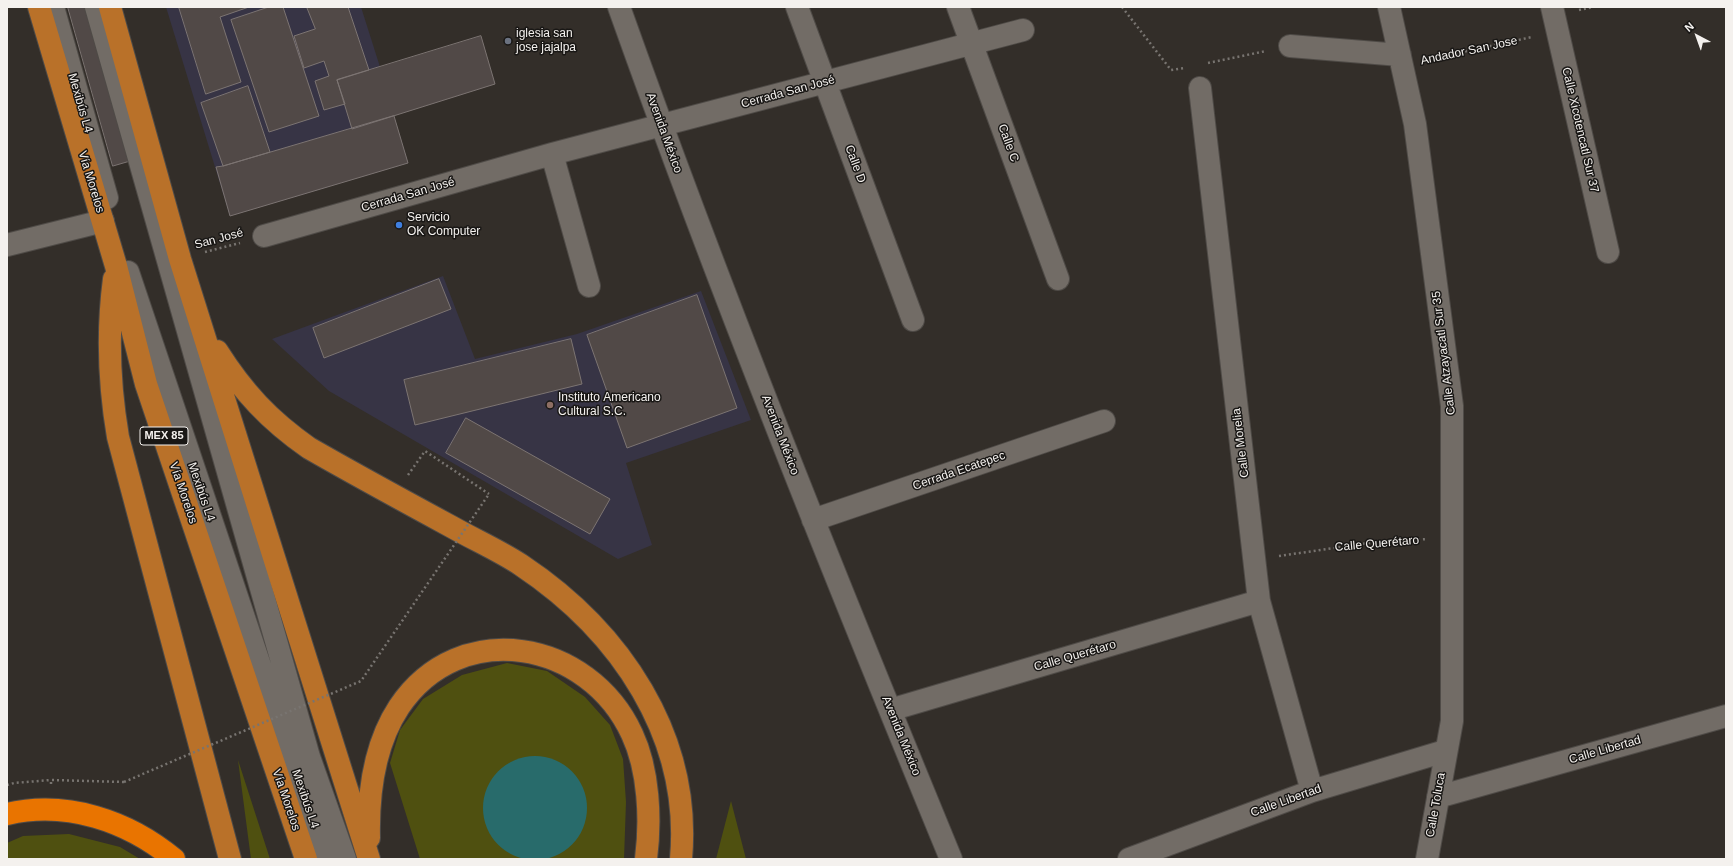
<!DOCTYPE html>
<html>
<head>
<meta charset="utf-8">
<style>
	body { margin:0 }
	#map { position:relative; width:1733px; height:866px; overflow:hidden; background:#332e29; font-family:Helvetica,sans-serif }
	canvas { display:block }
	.frame { position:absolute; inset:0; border:8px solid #f4f1ee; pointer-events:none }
	.north { position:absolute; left:1677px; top:16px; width:40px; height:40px; -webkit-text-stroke:3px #191715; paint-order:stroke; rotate:319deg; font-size:11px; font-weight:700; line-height:16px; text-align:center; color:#f4f1ee }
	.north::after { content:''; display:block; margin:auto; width:14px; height:18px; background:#f4f1ee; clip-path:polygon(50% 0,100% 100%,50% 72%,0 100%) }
</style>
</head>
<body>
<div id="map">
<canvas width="1733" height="866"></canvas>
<div class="frame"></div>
<div class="north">N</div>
</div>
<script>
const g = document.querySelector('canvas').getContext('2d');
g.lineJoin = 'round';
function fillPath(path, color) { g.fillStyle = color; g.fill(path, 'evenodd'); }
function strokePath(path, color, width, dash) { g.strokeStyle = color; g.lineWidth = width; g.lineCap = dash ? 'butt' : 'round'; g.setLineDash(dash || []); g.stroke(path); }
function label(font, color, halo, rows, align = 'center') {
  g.font = font + ' Helvetica,sans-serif'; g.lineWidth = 3; g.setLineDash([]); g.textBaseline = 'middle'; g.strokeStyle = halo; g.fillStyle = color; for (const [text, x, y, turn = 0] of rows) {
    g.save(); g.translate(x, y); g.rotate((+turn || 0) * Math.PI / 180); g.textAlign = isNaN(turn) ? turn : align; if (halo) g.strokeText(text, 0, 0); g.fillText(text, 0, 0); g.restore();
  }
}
fillPath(new Path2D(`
	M166,7H361L380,67L338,80L345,104L394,116L408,163L230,216Z
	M443,276L475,359L577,334L701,291L751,420L626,463L652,545L618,559L329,391L272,339Z`), '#373445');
fillPath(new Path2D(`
	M507,663L547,671L585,697L610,725L623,759L626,802L624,859H420L390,763L400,730L423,699L462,675Z
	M238,760L270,859H251Z
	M731,801L746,859H716Z
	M69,834L120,847L140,859H7V843L23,836Z`), '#4f5010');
fillPath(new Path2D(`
	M483 808a52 52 0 1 1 104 0a52 52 0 1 1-104 0Z`), '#286b6b');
const building = new Path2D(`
	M68,7H94L137,159L113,166Z
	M179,7H249L220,17L241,82L206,94Z
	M269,7H283L319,116L269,132L231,20Z
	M307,7H348L369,70L337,80L345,104L324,110L315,81L329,76L324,61L304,68L294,36L315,29Z
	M481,36L495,84L352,129L337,80Z
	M248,86L270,152L223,166L201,103Z
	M394,116L408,163L230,216L216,167L223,166Z
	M439,279L451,309L324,358L313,328Z
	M697,295L737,408L627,448L587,335Z
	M571,339L582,384L415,425L404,380Z
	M466,418L610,499L590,534L446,453Z`);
fillPath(building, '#514947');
strokePath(building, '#7c7472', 1);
const minor = new Path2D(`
	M53,7L107,198
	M96,7L309,757L345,859
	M619,7C721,294 835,577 951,859
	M797,7L913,320
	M958,7L1058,279
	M1389,7L1415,124L1452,406V721L1427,859
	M1552,7L1608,252
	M1290,46L1400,55
	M1200,88L1259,601L1312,791
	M552,154L589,286
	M264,236L552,154L1023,30
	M7,245L103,221
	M128,272L325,859
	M813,520L1104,421
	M890,710L1259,601
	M1438,797L1726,716
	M1129,859L1312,791L1445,751`);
const major = new Path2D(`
	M39,7L116,266L146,384L306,859
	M110,7L180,259L369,859
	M114,279C107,332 109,384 118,437L230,859
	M217,351C243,392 269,420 309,448C356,475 404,501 452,527C475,540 500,551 521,565C620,631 692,736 681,859
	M369,838C368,794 374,745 399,707C460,616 589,640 632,734C649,770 651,820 646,859`);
const highway = new Path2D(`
	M7,814C67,800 128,821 174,859`);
strokePath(minor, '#4f4b47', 24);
strokePath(major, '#4f4b47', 24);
strokePath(highway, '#4f4b47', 24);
strokePath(new Path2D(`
	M1122,7L1171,70L1184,68
	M1579,10L1593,7
	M1426,60L1532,37
	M1208,63L1266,51
	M205,252L240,243
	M408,475L425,451L489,494
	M1279,556L1369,543L1427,539
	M51,784V780L124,782
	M7,785L14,783L51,780`), '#787470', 2.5, [2, 3]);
strokePath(minor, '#726c66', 22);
strokePath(major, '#b97129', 22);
strokePath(highway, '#e97400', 22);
strokePath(new Path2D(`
	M124,782L361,681L489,494`), '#787470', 2.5, [2, 3]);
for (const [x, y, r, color] of [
	[508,41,4,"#6b7280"],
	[399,225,4,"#3f7fe0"],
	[550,405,4,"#8d6e63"]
]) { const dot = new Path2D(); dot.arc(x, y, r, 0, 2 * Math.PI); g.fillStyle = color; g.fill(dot); strokePath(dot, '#191715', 1.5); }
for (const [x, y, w] of [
	[164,436,48]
]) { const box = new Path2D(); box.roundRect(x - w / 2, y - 9, w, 18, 3); g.fillStyle = '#191715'; g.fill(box); strokePath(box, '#f4f1ee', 1); }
label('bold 11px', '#f4f1ee', null, [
	["MEX 85",164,436]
]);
label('12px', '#f4f1ee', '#191715', [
	["iglesia san",516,34],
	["jose jajalpa",516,48],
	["Servicio",407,218],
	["OK Computer",407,232],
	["Instituto Americano",558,398],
	["Cultural S.C.",558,412]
], 'left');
label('12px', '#f4f1ee', '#191715', [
	["Andador San Jose",1469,51,-12],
	["Cerrada San José",788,92,-15],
	["Mexibús L4",80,103,74],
	["Calle Xicotencatl Sur 37",1580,130,77],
	["Avenida México",664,133,70],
	["Calle C",1008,143,70],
	["Calle D",855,164,70],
	["Vía Morelos",91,182,73],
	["Cerrada San José",408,195,-16],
	["San José",219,239,-15],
	["Calle Atzayacatl Sur 35",1444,353,-97],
	["Avenida México",780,435,69],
	["Calle Morelia",1241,443,-97],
	["Cerrada Ecatepec",959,471,-19],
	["Mexibús L4",201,492,71],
	["Vía Morelos",183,493,71],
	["Calle Querétaro",1377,544,-5],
	["Calle Querétaro",1075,656,-16],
	["Avenida México",901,736,68],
	["Calle Libertad",1605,750,-16],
	["Mexibús L4",305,799,71],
	["Vía Morelos",286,800,71],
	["Calle Libertad",1286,801,-20],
	["Calle Toluca",1436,805,-80]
]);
</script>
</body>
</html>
